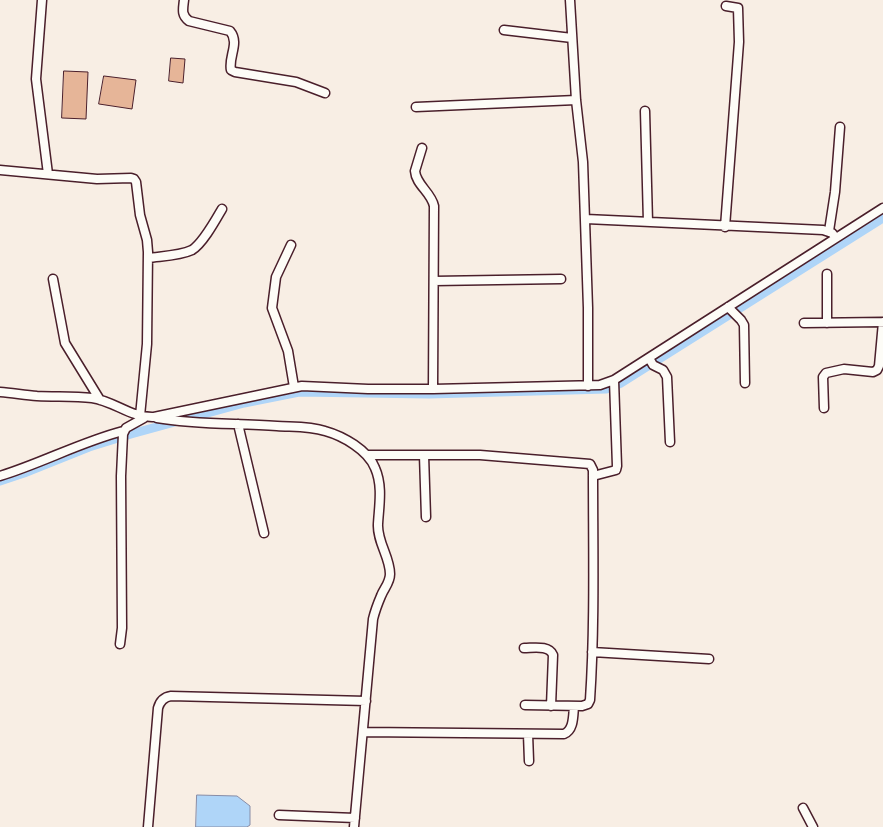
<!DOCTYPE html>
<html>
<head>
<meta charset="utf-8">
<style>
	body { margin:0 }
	canvas { display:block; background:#f8eee4 }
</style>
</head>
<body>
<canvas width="883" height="827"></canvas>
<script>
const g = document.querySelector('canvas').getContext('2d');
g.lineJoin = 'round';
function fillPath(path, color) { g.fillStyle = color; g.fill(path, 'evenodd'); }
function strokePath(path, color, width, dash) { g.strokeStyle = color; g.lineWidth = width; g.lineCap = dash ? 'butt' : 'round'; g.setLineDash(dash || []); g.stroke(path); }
const water = new Path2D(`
	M197,795L237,796L250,806V825L247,827H196Z`);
fillPath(water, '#afd5f8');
strokePath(water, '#878ca6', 1);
strokePath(new Path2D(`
	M0,481L24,473L89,447L131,434L244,403L299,392L429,394L606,389L621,383L883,218`), '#afd5f8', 9);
const building = new Path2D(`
	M171,58L185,59L183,83L169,81Z
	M64,71L88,72L86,119L62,118Z
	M104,76L136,80L132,109L99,104Z`);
fillPath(building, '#e6b598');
strokePath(building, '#4a1f2b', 1);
const street = new Path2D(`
	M42,0L36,79L48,174
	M184,0C183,9 181,15 189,21L230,31C240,43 228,57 231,70L235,72L296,82L325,93
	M570,0L576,100L583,162L588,308V386
	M504,30L572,38
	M416,107L576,100
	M645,111L648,222
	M422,148L415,171C416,185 431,192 434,206L433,389
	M0,170L97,179L131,178L134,179L136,182L140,215L147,240L148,252L147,344L140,416
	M586,219L823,230L832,233L836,238
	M725,227L739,42L738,8L726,6
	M829,231L835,192L840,127
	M291,245L276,277L272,308L288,351L294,387
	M148,258C162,256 179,256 192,250C203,243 215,221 222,209
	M53,279L65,343L100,400
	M434,281L561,279
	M728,307L741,320L744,325L745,383
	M804,323L883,322
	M827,323V274
	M649,358L653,365L663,370L667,377L670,442
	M0,392C12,393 25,395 37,396C55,397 74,396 92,398C114,401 131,418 154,417L302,386L368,389H433L600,385L614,380L883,208
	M824,408L823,377L826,373L844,369L873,372L877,370L879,366L883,322
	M157,418C197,425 237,423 277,426C293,427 310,426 325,431C343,436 368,450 375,468C383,486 379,506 378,524C377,542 390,557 390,574C390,583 384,588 381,596C378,603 375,611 373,619L354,827
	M238,424L264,533
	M367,455H480L590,464L593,470C593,547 595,624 590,700L588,704L582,706L525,705
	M424,455L426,517
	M0,476C42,463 81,442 123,431
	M593,476L616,470L617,466L614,380
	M120,644L122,628L121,476L123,434L126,428L144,418
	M524,648C534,648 549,645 553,655L551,706
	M592,652L709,659
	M364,732L564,734C574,730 573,716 574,706
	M528,734L529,761
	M803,808L813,827
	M279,815L355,818
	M148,827L158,708C160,701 164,697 171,696L366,701`);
strokePath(street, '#4a1f2b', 11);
strokePath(street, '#fdfcf7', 8);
</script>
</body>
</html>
